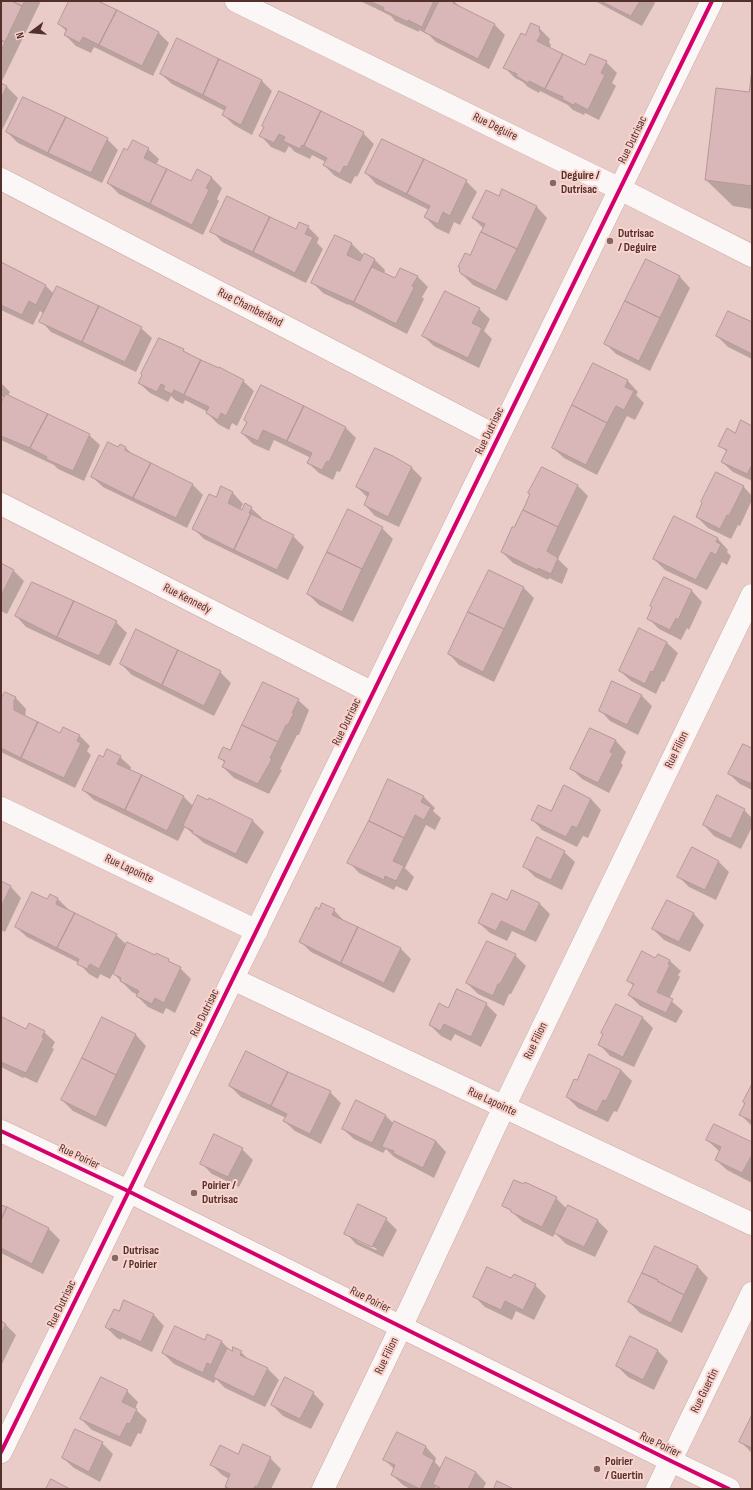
<!DOCTYPE html>
<html>
<head>
<meta charset="utf-8">
<style>
	body { margin:0 }
	#map { position:relative; width:753px; height:1490px; overflow:hidden; background:#e9ccc7; font-family:"Sofia Sans Condensed",sans-serif }
	canvas { display:block }
	.frame { position:absolute; inset:0; border:2px solid #54302b; pointer-events:none }
	.north { position:absolute; left:12px; top:12px; width:40px; height:40px; -webkit-text-stroke:3px #f9d3cd; paint-order:stroke; rotate:254deg; font-size:11px; font-weight:700; line-height:16px; text-align:center; color:#54302b }
	.north::after { content:''; display:block; margin:auto; width:14px; height:18px; background:#54302b; clip-path:polygon(50% 0,100% 100%,50% 72%,0 100%) }
</style>
</head>
<body>
<div id="map">
<canvas width="753" height="1490"></canvas>
<div class="frame"></div>
<div class="north">N</div>
</div>
<script>
const g = document.querySelector('canvas').getContext('2d');
g.lineJoin = 'round';
function fillPath(path, color) { g.fillStyle = color; g.fill(path, 'evenodd'); }
function strokePath(path, color, width, dash) { g.strokeStyle = color; g.lineWidth = width; g.lineCap = dash ? 'butt' : 'round'; g.setLineDash(dash || []); g.stroke(path); }
function label(font, color, halo, rows, align = 'center') {
  g.font = font + ' "Sofia Sans Condensed",sans-serif'; g.lineWidth = 4; g.setLineDash([]); g.textBaseline = 'middle'; g.strokeStyle = halo; g.fillStyle = color; for (const [text, x, y, turn = 0] of rows) {
    g.save(); g.translate(x, y); g.rotate((+turn || 0) * Math.PI / 180); g.textAlign = isNaN(turn) ? turn : align; if (halo) g.strokeText(text, 0, 0); g.fillText(text, 0, 0); g.restore();
  }
}
fillPath(new Path2D(`
	M1,1H41L1,83Z
	M71,1H95L159,33L169,43L153,76L94,47L91,53L76,46L65,35L67,32L59,24Z
	M360,1H454L461,8L494,24L505,35L489,69L436,42L429,35L419,30V32L395,21L391,16L377,9Z
	M595,1H654L655,3L642,26Z
	M539,28L550,39L549,42L551,45L550,48L585,66L606,62L617,73L612,83L616,86L599,120L585,113L584,115L573,110L568,105L540,91L539,93L528,87L523,82L515,78L505,68L525,36Z
	M161,74L262,81L272,91L252,135L234,125L223,115L225,111L172,84Z
	M752,77V209L733,206L706,180L750,93Z
	M1,84L7,87L18,98L1,132Z
	M265,127L363,133L374,144L357,177L355,176L351,184L335,176L324,165L326,162L312,155L310,159L295,152L289,146L285,153L271,147L261,136Z
	M7,132L107,139L118,150L102,183L18,143Z
	M148,149L159,159L156,165L191,182L211,177L222,188L217,199L219,201L203,235L119,194L108,183L128,152Z
	M366,173L466,181L477,192L460,225L454,222L449,234L436,228L425,217L429,210L376,184Z
	M503,191L537,207L547,218L507,301L473,285L462,274L461,269L471,257L484,229L473,218L499,197Z
	M300,223L308,227L319,238L317,243L323,249L306,283L222,242L212,231L296,230Z
	M336,236L352,244L364,256V254L375,260L385,270L384,274L396,280L417,276L428,287L422,297L424,299L407,334L348,304V305L323,293L312,282Z
	M646,260L680,277L690,288L650,371L616,354L605,343Z
	M1,263L46,286L54,294L141,328L152,338L136,372L51,332L41,321L44,314L40,311L33,325L1,310Z
	M479,309L490,319L484,331L492,339L479,368L434,346L423,336Z
	M752,323V359L728,347L717,336Z
	M183,350L187,353L243,381L254,391L237,426L232,423L229,430L218,424L207,413L208,412L185,400L183,404L175,400L171,396L168,402L150,393L139,383Z
	M594,365L628,381L638,392L636,395L644,403L635,420L627,416L597,475L564,458L553,448Z
	M1,383L10,392L8,396L89,435L100,445L84,481L58,469L54,465L1,440V405L5,398L1,396Z
	M261,387L346,428L356,438L340,472L337,471L333,480L319,473L308,463L311,458L274,440L269,451L253,444L242,433Z
	M752,427V481L733,472L722,462L727,452L720,445L735,434Z
	M119,448H126L134,456L192,484L203,495L187,528L103,487L92,477Z
	M411,467L422,478L399,527L375,516L365,505L368,498L357,487Z
	M577,485L588,496L558,559L568,569L562,584L549,578L548,580L513,563L502,552L514,529Z
	M743,486L752,496V500L740,526L738,525L731,539L708,528L697,517L703,504Z
	M221,487L233,493L243,504L240,510L243,511L251,508L262,518L261,520L293,536L304,547L288,580L204,539L193,528L216,498Z
	M382,528L393,539L353,622L319,605L308,594Z
	M718,539L728,550L727,552L731,556L727,565L722,562L707,590L665,570L654,559Z
	M1,564L13,570L24,581L7,614L1,611Z
	M489,571L524,588L534,598L494,682L459,665L449,654Z
	M665,578L692,591L702,602L689,630L687,628L681,640L659,629L648,618Z
	M16,616L116,622L127,633L110,666L26,627Z
	M640,630L667,643L678,653L664,682L662,681L656,694L631,681L620,671Z
	M121,664L220,672L231,683L214,716L132,675Z
	M5,693L16,698L26,709L25,717L61,734L79,735L90,746L87,751L91,755L75,788L1,752V701Z
	M641,695L652,706L638,735L610,721L600,710Z
	M298,700L309,710L299,735H297L280,769L282,770L269,794L234,778L223,767L225,763L219,757L231,751Z
	M590,729L616,741L626,752L621,763L623,765L609,793L582,779L571,768Z
	M752,749V790L740,784L729,774Z
	M120,757L131,767L130,771L184,797L194,807L209,800L253,821L264,832L247,864L204,843L185,827L178,841L94,800L83,790L104,758Z
	M389,780L424,797L435,808L433,811L441,818L435,830L426,825L405,868L414,877L407,891L396,886L394,890L359,873L349,862L370,822Z
	M591,799L601,810L588,838L583,836L577,847L542,830L532,819Z
	M744,810L752,818V827L741,849L714,836L704,825Z
	M692,848L719,862L729,872L716,900L689,887L679,877Z
	M564,852L575,862L562,890L535,877L524,866Z
	M1,882L11,887L21,898L5,932L1,930Z
	M50,895L58,899L69,910L68,911L116,935L127,945L168,960L172,964L180,968L191,979L175,1013L166,1008L163,1014L148,1007L137,996L138,995L132,992L113,973L110,979L100,974L98,979L89,974L79,963L27,937L16,927L47,901Z
	M667,901L694,914L704,925L690,952L664,940L653,929Z
	M507,902L540,904L550,914L536,942L512,931L507,941L490,933L479,923Z
	M334,910L345,922L401,949L411,959L394,993L311,952L300,941Z
	M515,955L526,966L511,994H509L504,1006L478,994L467,983Z
	M658,955L670,961L681,971L678,975L680,977L669,999L683,1011L676,1023L640,1006L629,995L634,986L628,981L656,959Z
	M486,1004L497,1015L481,1047L455,1034L451,1041L441,1036L430,1025L448,1009Z
	M1,1018L27,1030L44,1032L55,1042L52,1048L54,1049L37,1083L24,1077L23,1078L1,1067Z
	M102,1018L136,1035L146,1046L106,1127L73,1111L62,1100Z
	M643,1018L653,1028L634,1067L610,1056L600,1045Z
	M590,1055L621,1070L632,1081L617,1112L614,1111L608,1122L578,1108L567,1097L577,1081Z
	M230,1086L330,1092L341,1103L321,1144L295,1131L284,1121L286,1118L241,1097Z
	M752,1087V1126L741,1115Z
	M356,1101L386,1116L394,1124L436,1141L446,1152L434,1178L394,1157L386,1149L383,1153L354,1139L343,1129Z
	M707,1140L752,1143V1183L727,1170L716,1160L720,1152Z
	M242,1149L253,1160L239,1187L212,1174L201,1163Z
	M556,1198L567,1209L597,1220L608,1231L595,1257L566,1244L555,1233L553,1237L523,1222L504,1205Z
	M1,1206L49,1229L60,1240L43,1274L1,1253Z
	M386,1219L397,1230L383,1257L356,1244L346,1233ZM357,1239L377,1249L376,1250L357,1241Z
	M656,1247L698,1267L708,1278L682,1333L640,1313L629,1302Z
	M512,1279L535,1285L546,1296L534,1320L516,1311L512,1320L485,1307L474,1296Z
	M125,1302L154,1315L164,1326L152,1352L122,1338L121,1340L117,1338L106,1327L119,1312Z
	M1,1320L16,1335L1,1366Z
	M207,1336L222,1342L231,1351L241,1352L250,1361L268,1369L279,1380L265,1407L225,1388L216,1379L214,1383L174,1364L163,1353L206,1342Z
	M657,1350L668,1361L654,1390L628,1377L617,1366Z
	M101,1379L127,1391L138,1402L135,1409L147,1420L141,1434L138,1433L131,1447L92,1430L81,1419Z
	M313,1393L324,1404L311,1429L283,1416L272,1405Z
	M752,1417V1453L740,1441Z
	M397,1433L426,1447L436,1458L435,1462L441,1469L476,1472L486,1483L483,1489H439L436,1487L435,1489H410L403,1485L392,1475L394,1469L385,1460Z
	M102,1443L113,1454L100,1482L74,1468L63,1458Z
	M270,1458L281,1469L271,1489H228L226,1486L229,1479L222,1475L212,1465Z`), '#0003');
const building = new Path2D(`
	M1,1H12L22,6L5,42L1,40Z
	M12,1H25L22,6Z
	M69,1H98L117,10L99,45L83,37L80,43L64,35L67,29L58,24Z
	M369,1H434L422,27L408,20V22L383,10L384,8Z
	M439,1H454L453,3L495,24L478,59L424,32Z
	M601,1H640L631,16Z
	M117,10L159,32L142,66L99,45Z
	M531,23L540,27L539,30L541,34L537,41L563,54L545,89L529,81L528,83L516,76L517,74L503,68L521,33L525,35Z
	M177,38L219,59L203,95L160,74Z
	M1,40L5,42L1,51Z
	M563,54L585,65L590,54L607,61L601,73L605,75L588,110L575,103L573,105L562,99L563,97L545,89Z
	M219,59L262,80L241,125L222,115L226,107L203,95Z
	M752,69V186L705,180L716,88L749,92Z
	M1,83L7,86L1,99Z
	M279,91L321,111L304,146L302,145L300,149L283,141L285,137L279,134L274,143L259,136L264,127L262,126Z
	M23,97L66,117L48,153L6,132Z
	M321,111L364,132L347,167L344,166L340,174L323,165L327,158L304,146Z
	M66,117L108,138L91,173L48,153Z
	M382,139L424,159L407,194L365,173Z
	M133,140L149,148L144,158L167,169L150,204L107,183L124,148L127,150Z
	M424,159L467,180L450,216L443,212L438,224L424,217L430,206L407,194Z
	M167,169L191,181L197,169L212,177L206,188L209,190L192,225L150,204Z
	M502,189L537,206L517,249L481,232L485,224L472,218L486,190L499,196Z
	M227,196L270,217L253,252L210,232Z
	M270,217L296,229L299,222L309,226L305,234L313,237L295,273L253,252Z
	M481,232L517,249L496,291L461,274V273L459,271L460,268L458,267L465,253L470,255Z
	M335,235L352,243L347,255L360,261L364,253L375,259L354,302L311,283Z
	M646,259L680,276L660,318L625,301Z
	M1,262L46,285L36,305L29,301L22,315L1,305Z
	M372,267L395,278L400,268L418,276L412,286L414,288L396,324L354,302Z
	M57,286L99,306L82,342L39,322Z
	M445,291L480,308L472,323L482,328L468,358L422,336Z
	M625,301L660,318L639,361L604,344Z
	M99,306L142,327L125,362L82,342Z
	M728,311L752,322V354L716,336Z
	M159,338L184,349L183,351L201,360L184,395L174,390L172,394L163,390L165,386L161,384L157,392L138,383L142,375L141,374Z
	M201,360L219,368V367L244,380L226,416L221,413L218,420L206,413L209,407L184,395Z
	M593,363L628,380L625,387L634,391L624,410L616,406L607,423L572,405Z
	M261,385L304,406L287,441L263,430L258,441L241,433L247,422L244,420Z
	M6,394L48,414L30,448L1,436V403Z
	M572,405L607,423L586,465L552,448Z
	M304,406L346,427L329,462L327,461L322,470L307,463L312,453L287,441Z
	M48,414L90,434L73,471L46,459L47,457L30,448Z
	M741,420L752,426V465L747,474L721,462L727,450L718,446L727,428L735,433Z
	M108,442L118,447L120,444L126,447L125,450L151,463L133,498L91,477Z
	M375,448L393,456L412,467L388,517L364,505L369,493L356,487Z
	M151,463L193,484L176,518L133,498Z
	M542,467L578,485L558,527L523,510L530,494L528,493Z
	M716,472L744,486L729,516L727,515L720,529L696,517L702,503L701,502Z
	M221,486L233,492L228,503L242,510L245,503L252,507L249,513L251,514L234,550L192,529L209,494L216,497Z
	M348,509L383,527L362,569L327,552Z
	M523,510L558,527L547,551L558,558L551,574L538,568L537,570L501,552L512,527H514Z
	M251,514L294,535L277,570L234,550Z
	M674,516L718,538L716,542L721,544L716,555L711,552L696,580L653,559Z
	M327,552L362,569L342,612L307,594Z
	M1,563L14,570L1,596Z
	M489,570L524,587L504,629L468,612Z
	M664,577L692,590L678,620L676,618L670,630L647,619L652,607L650,606Z
	M32,582L74,601L57,637L15,616Z
	M74,601L117,621L99,656L57,637Z
	M468,612L504,629L483,672L448,654Z
	M639,628L667,642L653,672L651,671L645,684L619,671Z
	M136,629L178,650L162,685L120,664Z
	M178,650L221,671L204,706L162,685Z
	M612,681L642,695L627,725L599,711Z
	M263,682L299,699L292,713H294L288,725H286L278,742L242,725Z
	M5,692L16,697L14,701V710L38,722L21,758L1,748V699Z
	M38,722L60,733L63,727L80,735L77,741L81,743L64,778L21,758Z
	M242,725L278,742L270,758L272,759L258,784L222,767L225,761L218,758L223,747L230,750Z
	M590,728L616,740L610,752L613,753L598,783L570,769Z
	M743,744L752,748V784L728,774Z
	M107,749L121,756L117,764L142,775L125,810L82,790L99,755L103,757Z
	M142,775L184,796L167,831L125,810Z
	M388,779L424,796L421,802L431,807L424,820L415,815L404,838L369,821Z
	M564,785L591,799L577,828L572,826L566,837L531,820L538,805L551,811Z
	M198,795L208,800L209,798L253,820L236,854L192,833L193,831L183,826Z
	M717,795L745,809L731,839L703,825Z
	M369,821L404,838L393,861L404,866L396,881L385,876L384,880L347,863Z
	M537,837L565,851L551,880L523,867Z
	M692,847L719,861L705,890L677,877Z
	M1,881L11,886L1,907Z
	M512,890L540,903L525,932L501,921L496,931L478,923L492,893L507,900Z
	M32,892L47,899L50,894L58,898L56,904L75,913L57,948L15,927Z
	M667,900L694,913L679,942L652,929Z
	M322,903L335,909L332,915L358,927L341,963L299,942L316,907L319,909Z
	M75,913L117,934L99,969L90,964L87,969L77,964L79,959L57,948Z
	M358,927L401,948L384,983L341,963Z
	M487,941L516,954L500,984H498L493,996L466,983Z
	M127,942L155,955L156,953L169,959L168,961L181,967L164,1003L155,998L152,1004L136,996L139,991L120,981L121,978L113,974Z
	M642,951L655,958L658,954L670,960L668,964L670,965L657,992L673,999L666,1013L628,995L634,984L627,981Z
	M457,989L487,1003L471,1037L444,1024L440,1031L429,1025L439,1003L448,1008Z
	M616,1004L643,1017L623,1057L598,1045L603,1034L601,1033Z
	M2,1017L26,1029L29,1023L45,1031L42,1037L44,1038L26,1073L1,1062Z
	M102,1017L136,1034L116,1075L82,1058Z
	M246,1051L288,1072L271,1106L229,1086Z
	M589,1054L621,1070L606,1101L603,1100L597,1112L566,1097L574,1079L577,1080Z
	M82,1058L116,1075L96,1117L61,1100Z
	M288,1072L331,1091L310,1134L283,1121L287,1114L271,1106Z
	M752,1084V1121L739,1115L745,1103L743,1102Z
	M356,1100L386,1115L372,1143L342,1129Z
	M394,1121L436,1141L423,1168L393,1153L394,1151L382,1147Z
	M714,1124L752,1142V1155L742,1173L715,1160L721,1147L706,1140Z
	M214,1134L243,1148L228,1177L200,1164Z
	M514,1180L524,1184L525,1182L557,1197L542,1227L511,1212V1210L502,1206Z
	M358,1204L387,1218L372,1247L344,1234Z
	M1,1205L7,1207L1,1220Z
	M568,1205L598,1220L584,1247L554,1233Z
	M7,1207L49,1228L32,1264L1,1248V1220Z
	M655,1246L698,1266L684,1295L657,1281L658,1280L642,1273Z
	M487,1267L511,1278L514,1274L536,1284L523,1310L505,1301L501,1310L473,1297Z
	M642,1273L658,1280L657,1281L684,1295L671,1323L628,1302Z
	M124,1300L154,1314L141,1342L111,1328L110,1330L105,1327L114,1309L119,1311Z
	M1,1321L6,1324L1,1334Z
	M175,1326L205,1340L207,1334L222,1341L211,1365L207,1363L203,1373L162,1353Z
	M630,1336L658,1350L643,1380L616,1366Z
	M233,1347L242,1351L240,1355L268,1368L254,1397L213,1377L227,1348L232,1351Z
	M101,1377L128,1390L122,1402L137,1409L130,1424L127,1423L120,1437L80,1419Z
	M285,1377L314,1392L300,1419L271,1405Z
	M752,1415V1448L739,1442Z
	M75,1429L103,1442L89,1472L62,1458Z
	M397,1432L426,1446L423,1454L434,1460L420,1489L391,1475L395,1465L383,1460Z
	M243,1444L271,1457L257,1487L255,1486L254,1489H230L225,1487L230,1474L210,1465L220,1445L238,1454Z
	M446,1457L476,1472L468,1489H442L433,1484Z
	M51,1479L70,1489H46Z
	M497,1481L514,1489H494Z`);
fillPath(building, '#d9b6b7');
strokePath(building, '#b59899', 1);
const street = new Path2D(`
	M236,1L620,189L752,256
	M1,179L498,437
	M1,504L373,693
	M1,808L257,931
	M233,979L752,1224
	M1,1452L712,1
	M323,1489L414,1300L504,1107L752,595
	M657,1489L752,1293`);
const secondary = new Path2D(`
	M1,1131L128,1191L671,1461L729,1489`);
strokePath(street, '#caaaa6', 23);
strokePath(secondary, '#caaaa6', 23);
strokePath(street, '#fcf7f7', 22);
strokePath(secondary, '#fcf7f7', 22);
strokePath(new Path2D(`
	M1,1131L128,1191L671,1461L729,1489
	M1,1452L712,1`), '#d6006c', 4);
for (const [x, y, r, color] of [
	[553,183,4,"#886762"],
	[610,241,4,"#886762"],
	[194,1193,4,"#886762"],
	[115,1258,4,"#886762"],
	[597,1469,4,"#886762"]
]) { const dot = new Path2D(); dot.arc(x, y, r, 0, 2 * Math.PI); g.fillStyle = color; g.fill(dot); strokePath(dot, '#f9d3cd', 1.5); }
label('12px', '#54302b', '#f9d3cd', [
	["Rue Deguire",495,127,26],
	["Rue Dutrisac",633,140,-64],
	["Rue Chamberland",250,308,27],
	["Rue Dutrisac",490,431,-64],
	["Rue Kennedy",187,599,27],
	["Rue Dutrisac",347,722,-64],
	["Rue Filion",677,750,-64],
	["Rue Lapointe",129,869,25],
	["Rue Dutrisac",205,1013,-64],
	["Rue Filion",536,1041,-64],
	["Rue Lapointe",492,1102,25],
	["Rue Poirier",79,1157,25],
	["Rue Poirier",370,1300,27],
	["Rue Dutrisac",62,1304,-64],
	["Rue Filion",387,1356,-64],
	["Rue Guertin",705,1391,-64],
	["Rue Poirier",660,1445,26]
]);
label('bold 12px', '#54302b', '#f9d3cd', [
	["Deguire /",561,176],
	["Dutrisac",561,190],
	["Dutrisac",618,234],
	["/ Deguire",618,248],
	["Poirier /",202,1186],
	["Dutrisac",202,1200],
	["Dutrisac",123,1251],
	["/ Poirier",123,1265],
	["Poirier",605,1462],
	["/ Guertin",605,1476]
], 'left');
</script>
</body>
</html>
